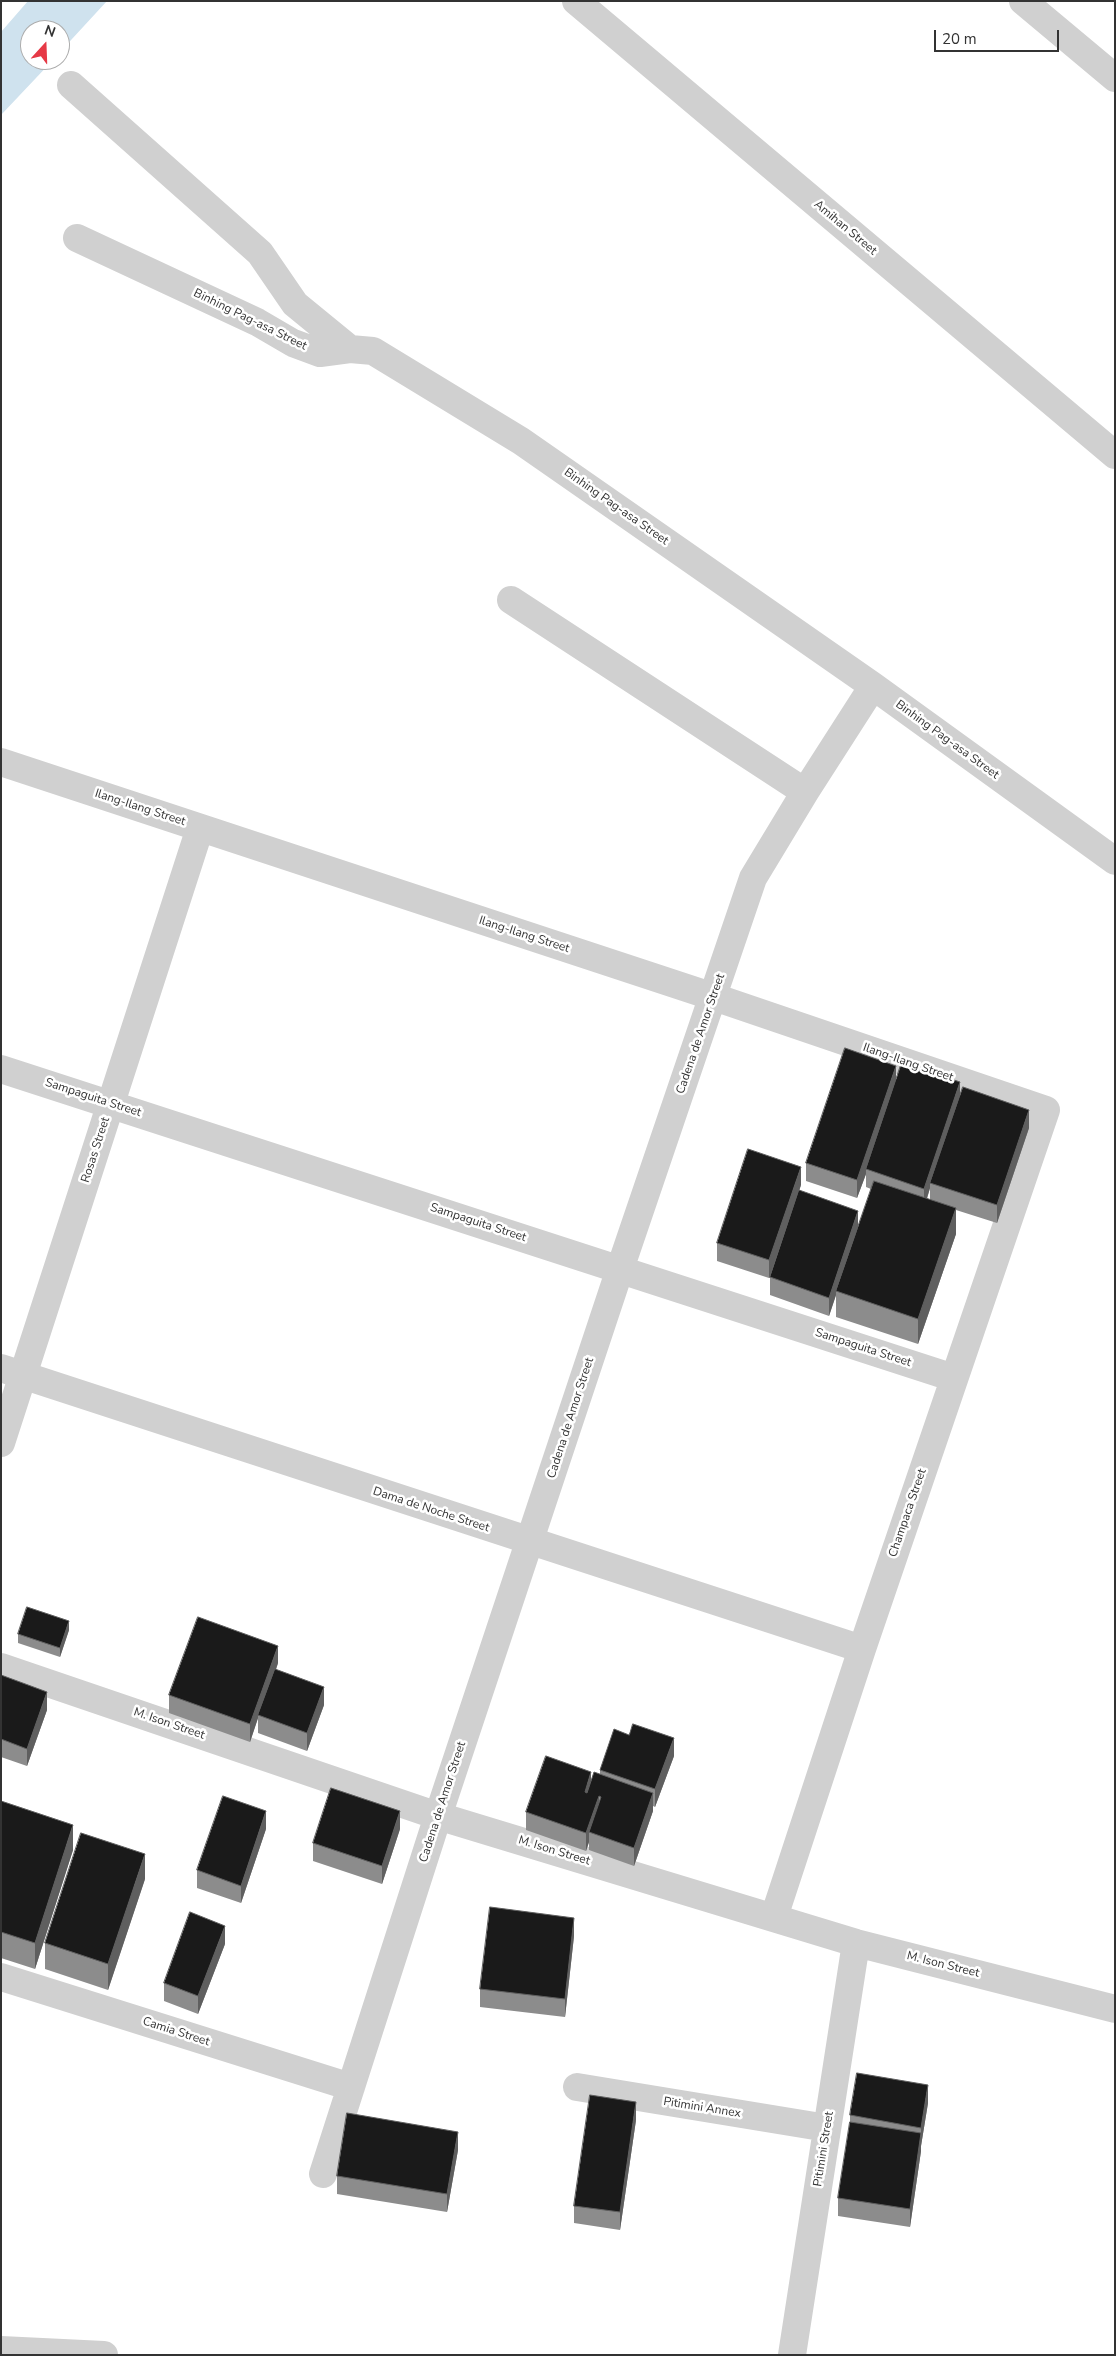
<!DOCTYPE html>
<html>
<head>
<meta charset="utf-8">
<style>
	body { margin:0 }
	#map { position:relative; width:1116px; height:2356px; overflow:hidden; background:#fff; font-family:"Nunito Sans",sans-serif }
	canvas { display:block }
	.frame { position:absolute; inset:0; border:2px solid #333; pointer-events:none }
	.north { position:absolute; left:20px; top:20px; width:50px; height:50px; box-sizing:border-box; background:#fff; border:1px solid #adadad; border-radius:50%; rotate:20deg; font-size:14px; font-weight:700; line-height:20px; text-align:center; color:#333 }
	.north::after { content:''; display:block; margin:auto; width:18px; height:22px; background:#e63946; clip-path:polygon(50% 0,100% 100%,50% 72%,0 100%) }
	.scale { position:absolute; left:934px; top:30px; width:125px; height:22px; box-sizing:border-box; border:2px solid #333; border-top:0; padding-left:6px; font-size:15px; line-height:18px; white-space:nowrap; color:#333; -webkit-text-stroke:4px #fff; paint-order:stroke }
</style>
</head>
<body>
<div id="map">
<canvas width="1116" height="2356"></canvas>
<div class="frame"></div>
<div class="north">N</div>
<div class="scale">20 m</div>
</div>
<script>
const g = document.querySelector('canvas').getContext('2d');
g.lineJoin = 'round';
function fillPath(path, color) { g.fillStyle = color; g.fill(path, 'evenodd'); }
function strokePath(path, color, width, dash) { g.strokeStyle = color; g.lineWidth = width; g.lineCap = dash ? 'butt' : 'round'; g.setLineDash(dash || []); g.stroke(path); }
function label(font, color, halo, rows, align = 'center') {
  g.font = font + ' "Nunito Sans",sans-serif'; g.lineWidth = 5; g.setLineDash([]); g.textBaseline = 'middle'; g.strokeStyle = halo; g.fillStyle = color; for (const [text, x, y, turn = 0] of rows) {
    g.save(); g.translate(x, y); g.rotate((+turn || 0) * Math.PI / 180); g.textAlign = isNaN(turn) ? turn : align; if (halo) g.strokeText(text, 0, 0); g.fillText(text, 0, 0); g.restore();
  }
}
fillPath(new Path2D(`
	M28,1H107L60,52V30H30V60H53L1,115V32Z`), '#cfe2ee');
strokePath(new Path2D(`
	M576,1L1115,455
	M1023,1L1115,78
	M71,85L260,253L295,304L350,349
	M77,238L257,322L293,343L320,353L350,349L373,351L521,441L873,686L1115,861
	M511,600L805,792
	M1,762L714,997L1046,1110L862,1649L774,1917
	M1,1069L954,1378
	M1,1368L862,1649
	M1,1443L200,828
	M1,1667L438,1816L856,1943L1115,2009
	M1,1977L351,2087
	M577,2087L827,2128
	M323,2174L438,1816L620,1269L753,878L805,792L873,686
	M1,2350L104,2355
	M792,2355L856,1943`), '#d0d0d0', 28);
fillPath(new Path2D(`
	M896,1079L960,1096L1029,1128L997,1223L956,1210V1234L918,1344L836,1317V1295L829,1316L770,1295V1278H769L717,1261V1243L801,1185L799,1191L858,1226L871,1189L866,1187V1174L857,1198L806,1181V1163ZM930,1188V1200L927,1199Z
	M69,1630L60,1657L18,1643V1634Z
	M278,1663L276,1670L324,1705L307,1751L258,1733V1718L250,1742L169,1713V1695Z
	M1,1675L47,1710L27,1766L1,1757Z
	M674,1756L655,1807L653,1806V1811L634,1866L589,1850V1842L586,1851L526,1830V1812L591,1782L600,1774V1770Z
	M1,1801L73,1850L35,1969L1,1958Z
	M266,1829L241,1903L197,1888V1870Z
	M400,1829L382,1884L313,1861V1843Z
	M145,1879L108,1990L45,1969V1943Z
	M574,1936L565,2017L480,2007V1989Z
	M225,1944L198,2014L164,2001V1983Z
	M928,2103L921,2146V2151L910,2227L838,2216V2198L850,2122V2115Z
	M636,2120L620,2230L574,2223V2206Z
	M458,2150L447,2212L337,2194V2176Z`), '#8c8c8c');
fillPath(new Path2D(`
	M896,1066V1084L866,1169V1174L857,1198V1180Z
	M960,1082V1100L930,1183V1188L924,1207V1189Z
	M1029,1110V1128L997,1223V1205Z
	M801,1167V1185L769,1278V1260Z
	M956,1208V1234L918,1344V1319Z
	M858,1211V1228L836,1291V1295L829,1316V1298Z
	M69,1621V1630L60,1657V1648Z
	M278,1646V1663L259,1716L258,1715V1718L250,1742V1724Z
	M324,1687V1705L307,1751V1733Z
	M47,1692V1710L27,1766V1749Z
	M674,1738V1756L655,1807V1789Z
	M591,1772V1790L585,1809V1792Z
	M653,1793V1811L634,1866V1848Z
	M599,1796V1814L589,1832V1842L586,1851V1833Z
	M266,1811V1829L241,1903V1886Z
	M400,1811V1829L382,1884V1866Z
	M73,1825V1850L35,1969V1943Z
	M145,1854V1879L108,1990V1964Z
	M574,1918V1936L565,2017V1999Z
	M225,1926V1944L198,2014V1996Z
	M928,2085V2103L921,2146V2128Z
	M636,2102V2120L620,2230V2212Z
	M458,2132V2150L447,2212V2194Z
	M921,2133V2151L910,2227V2209Z`), '#5f5f5f');
const building = new Path2D(`
	M845,1048L896,1066L857,1180L806,1163Z
	M902,1062L960,1082L924,1189L866,1169Z
	M963,1087L1029,1110L997,1205L930,1183Z
	M748,1149L801,1167L769,1260L717,1243Z
	M874,1181L956,1208L918,1319L836,1291Z
	M799,1190L858,1211L829,1298L770,1277Z
	M27,1607L69,1621L60,1648L18,1634Z
	M198,1617L278,1646L250,1724L169,1695Z
	M275,1669L324,1687L307,1733L258,1715Z
	M1,1675L47,1692L27,1749L1,1739Z
	M633,1724L674,1738L655,1789L600,1770L614,1729L629,1735Z
	M546,1756L591,1772L585,1792L587,1793L594,1772L653,1793L634,1848L589,1832L601,1797L599,1796L586,1833L526,1812Z
	M331,1788L400,1811L382,1866L313,1843Z
	M223,1796L266,1811L241,1886L197,1870Z
	M1,1801L73,1825L35,1943L1,1932Z
	M81,1833L145,1854L108,1964L45,1943Z
	M490,1907L574,1918L565,1999L480,1989Z
	M190,1912L225,1926L198,1996L164,1983Z
	M857,2073L928,2085L921,2128L850,2115Z
	M590,2095L636,2102L620,2212L574,2206Z
	M347,2113L458,2132L447,2194L337,2176Z
	M850,2122L921,2133L910,2209L838,2198Z`);
fillPath(building, '#1a1a1a');
strokePath(building, '#5f5f5f', 1);
label('12px', '#333', '#fff', [
	["Amihan Street",845,228,40],
	["Binhing Pag-asa Street",250,320,26],
	["Binhing Pag-asa Street",616,507,35],
	["Binhing Pag-asa Street",947,740,36],
	["Ilang-Ilang Street",140,808,18],
	["Ilang-Ilang Street",524,935,18],
	["Cadena de Amor Street",701,1034,-71],
	["Ilang-Ilang Street",908,1063,19],
	["Sampaguita Street",93,1098,18],
	["Rosas Street",96,1150,-72],
	["Sampaguita Street",478,1223,18],
	["Sampaguita Street",863,1348,18],
	["Cadena de Amor Street",571,1418,-72],
	["Dama de Noche Street",431,1510,18],
	["Champaca Street",908,1513,-71],
	["M. Ison Street",169,1724,19],
	["Cadena de Amor Street",443,1802,-72],
	["M. Ison Street",554,1851,17],
	["M. Ison Street",943,1965,14],
	["Camia Street",176,2032,18],
	["Pitimini Annex",702,2108,9],
	["Pitimini Street",824,2149,-81]
]);
</script>
</body>
</html>
